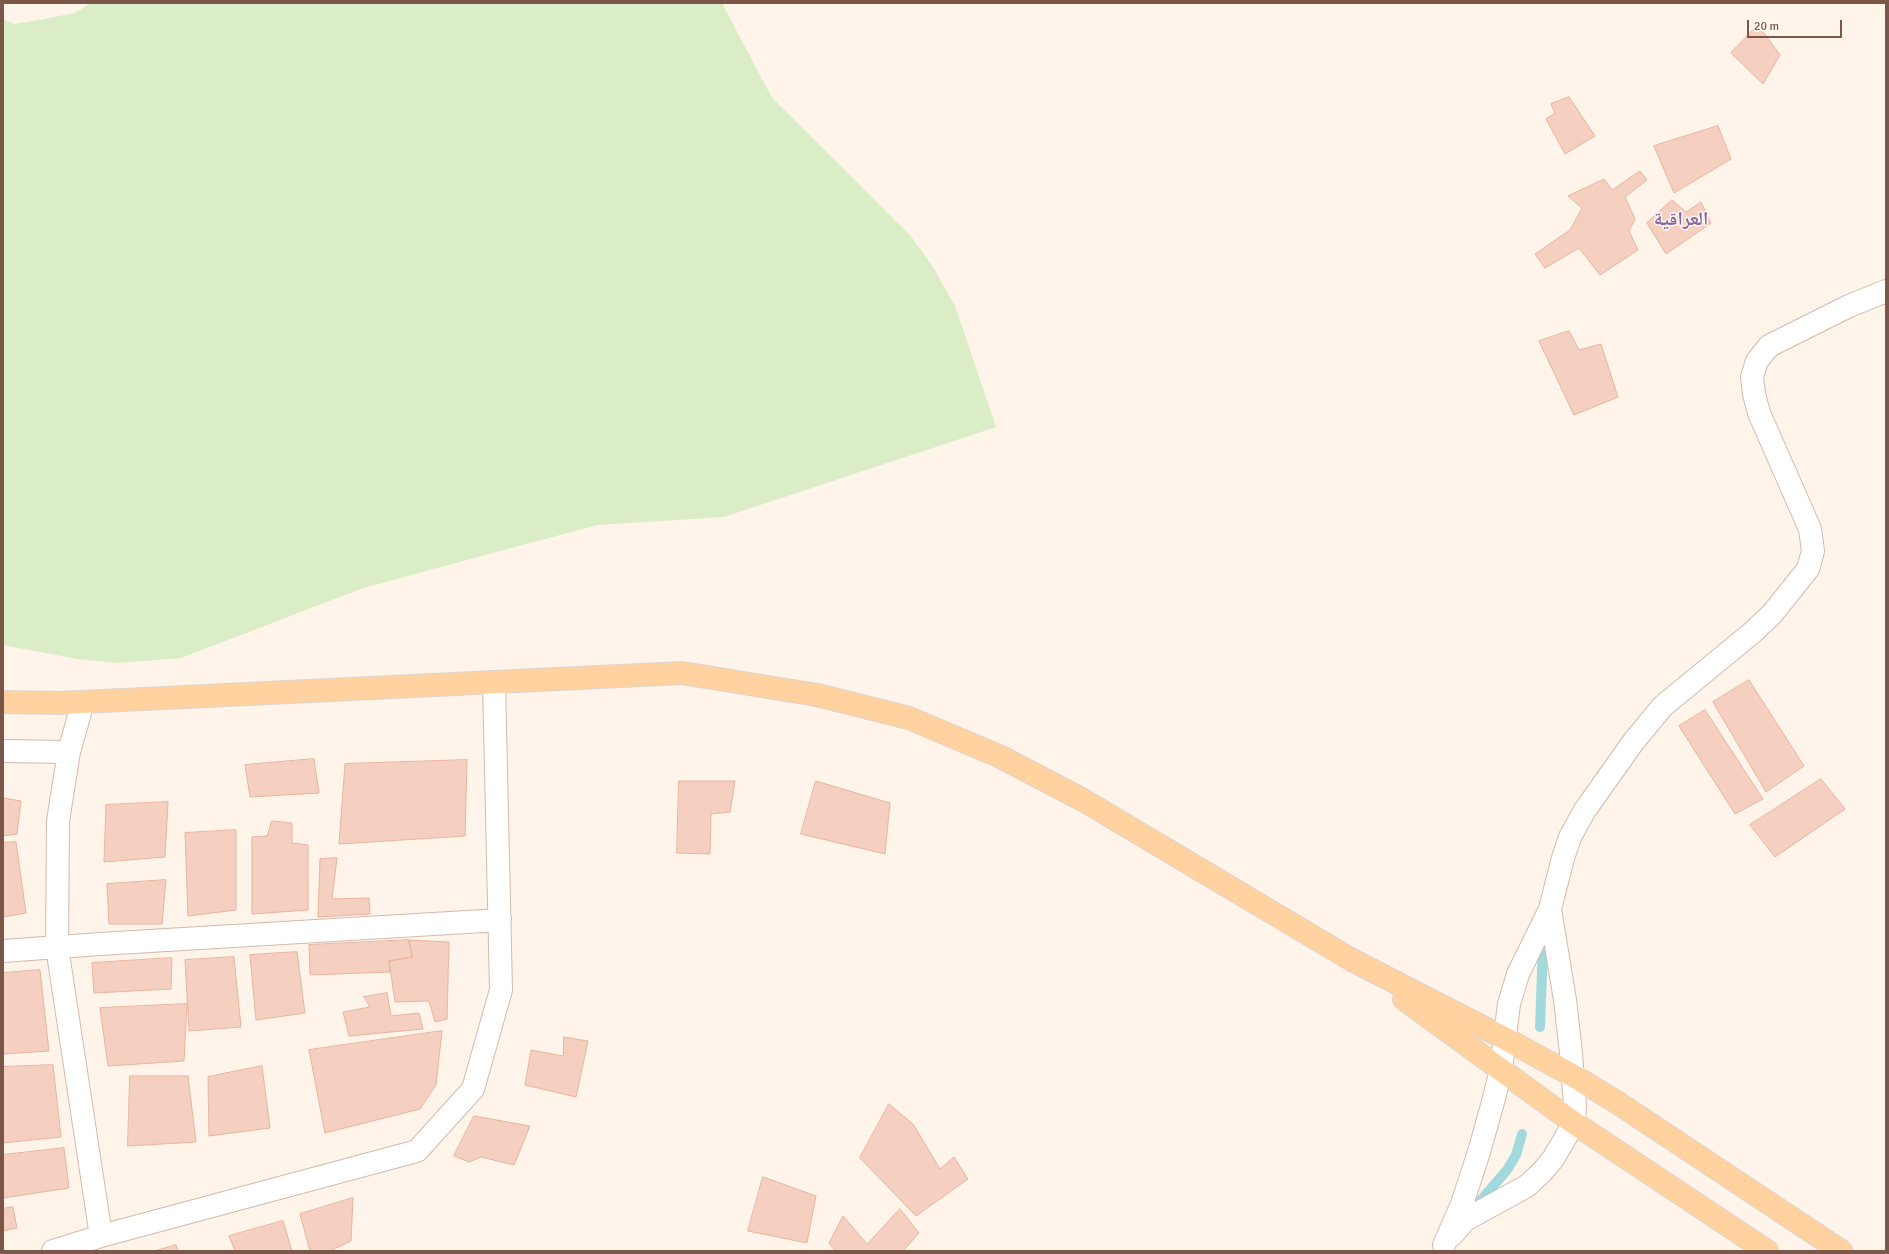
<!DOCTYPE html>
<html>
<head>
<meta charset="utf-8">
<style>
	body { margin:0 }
	#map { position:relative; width:1889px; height:1254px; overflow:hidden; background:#fef4e9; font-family:Signika,sans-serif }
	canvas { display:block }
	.frame { position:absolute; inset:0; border:4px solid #7b574a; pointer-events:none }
	.scale { position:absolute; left:1747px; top:20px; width:95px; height:18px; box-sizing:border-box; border:2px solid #7b574a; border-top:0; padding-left:5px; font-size:12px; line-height:14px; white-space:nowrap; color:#7b574a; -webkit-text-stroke:3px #fff8f1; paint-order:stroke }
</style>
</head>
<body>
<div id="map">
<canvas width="1889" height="1254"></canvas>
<div class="frame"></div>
<div class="scale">20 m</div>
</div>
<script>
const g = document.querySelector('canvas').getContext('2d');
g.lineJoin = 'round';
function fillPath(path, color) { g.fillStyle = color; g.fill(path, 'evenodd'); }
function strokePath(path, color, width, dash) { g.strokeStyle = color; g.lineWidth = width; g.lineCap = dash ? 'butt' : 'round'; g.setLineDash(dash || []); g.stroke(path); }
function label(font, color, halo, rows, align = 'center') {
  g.font = font + ' Signika,"Noto Naskh Arabic",sans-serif'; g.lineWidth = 3; g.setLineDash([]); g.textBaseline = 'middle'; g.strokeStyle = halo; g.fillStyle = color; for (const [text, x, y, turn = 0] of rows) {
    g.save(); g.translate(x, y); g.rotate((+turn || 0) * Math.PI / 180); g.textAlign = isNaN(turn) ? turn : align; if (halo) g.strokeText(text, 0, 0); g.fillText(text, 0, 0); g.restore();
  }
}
fillPath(new Path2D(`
	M91,3H722L772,98L910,235L933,267L955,306L996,427L724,517L597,525L363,588L181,658L117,663L77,659L3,645V19L14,24L39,20L75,13Z`), '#daedc6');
strokePath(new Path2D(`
	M1540,1027L1543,946L1546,934
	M1474,1208L1507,1170L1516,1155L1522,1134`), '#a1d9dc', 10);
const building = new Path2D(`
	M1758,25L1780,55L1763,84L1731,53Z
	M1569,97L1595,136L1565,154L1546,119L1555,113L1551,104Z
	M1718,126L1731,159L1674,193L1654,146Z
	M1640,171L1647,180L1625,197L1635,219L1629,231L1638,250L1600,275L1579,248L1545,268L1535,254L1570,230L1582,208L1568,196L1604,179L1612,190Z
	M1672,200L1686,212L1701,202L1711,223L1666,254L1647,223Z
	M1569,331L1579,350L1601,344L1618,397L1574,415L1539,341Z
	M1749,680L1804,766L1766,792L1713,702Z
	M1705,710L1763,799L1735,814L1679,726Z
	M314,759L319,793L250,797L245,765Z
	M467,760L465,836L339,844L345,764Z
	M1821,779L1845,809L1775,857L1750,825Z
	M679,781H735L730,812L711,814L710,854L677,853Z
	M816,781L890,803L885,854L801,834Z
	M3,798L21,801L17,834L3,836Z
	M168,802L165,857L104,862L106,805Z
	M272,821L292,823V843L308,845V910L252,914V837L267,836Z
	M236,830V910L188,916L185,833Z
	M16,842L26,913L3,917V843Z
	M337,858L332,899L369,898L370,914L318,917L320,859Z
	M166,880L162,924H109L107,884Z
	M409,940L449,942L447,1019L435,1022L429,1001L395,1002L389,961L412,957Z
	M409,940L412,957L389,961L390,972L310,975L309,945Z
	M297,952L305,1013L256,1020L250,955Z
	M234,957L241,1027L189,1031L185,960Z
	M172,958L171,989L94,993L92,963Z
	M40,970L49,1051L3,1054V973Z
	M387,993L391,1016L419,1013L423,1029L349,1036L343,1012L370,1007L364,997Z
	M187,1004L184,1061L108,1066L100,1008Z
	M442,1031L436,1085L420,1109L325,1133L309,1050Z
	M564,1037L588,1041L576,1097L525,1085L531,1050L563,1056Z
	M53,1065L61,1137L3,1143V1067Z
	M262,1066L270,1128L209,1136L208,1077Z
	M130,1076H188L196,1142L128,1146Z
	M889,1104L913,1124L940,1169L954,1157L968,1179L916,1216L860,1158Z
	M474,1116L530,1126L514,1165L481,1157L469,1162L454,1156Z
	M64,1148L69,1188L3,1198V1155Z
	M763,1177L816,1196L807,1243L748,1231Z
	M353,1198L351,1241L330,1251H310L300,1214Z
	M13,1207L17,1228L3,1231V1209Z
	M900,1209L919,1233L903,1251H835L829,1243L843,1216L867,1244Z
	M283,1221L292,1251H235L229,1236Z
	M176,1245L178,1251H155Z`);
fillPath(building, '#f5cfbf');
strokePath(building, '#e9b39e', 1);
const minor = new Path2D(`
	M83,702L69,752L58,821L57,947L101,1236
	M3,751L69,752
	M3,951L100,944L500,920
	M1452,1235L1465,1220L1527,1186L1542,1172L1553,1159L1574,1123L1575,1105L1571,1053L1565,1000L1550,909
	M1444,1245L1462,1204L1479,1152L1493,1102L1501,1070L1509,1004L1518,974L1550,909L1563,858L1570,837L1585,810L1634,741L1663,706L1753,632L1772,614L1808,569L1813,551L1810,529L1759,413L1754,394L1752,377L1757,361L1769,346L1849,306L1886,291
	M53,1251L101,1236L417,1151L473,1089L501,990L494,682`);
const primary = new Path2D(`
	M3,702L61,703L682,673L817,695L909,718L1001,757L1083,800L1352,960L1504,1038L1572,1075L1618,1103L1841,1251
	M1404,999L1574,1123L1767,1251`);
strokePath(minor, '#d2baad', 24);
strokePath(primary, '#ddd3d0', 24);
strokePath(minor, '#fff', 22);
strokePath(primary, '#ffd29f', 22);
label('bold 19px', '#86669e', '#fff8f1', [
	["العراقية",1681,220]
]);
</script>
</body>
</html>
